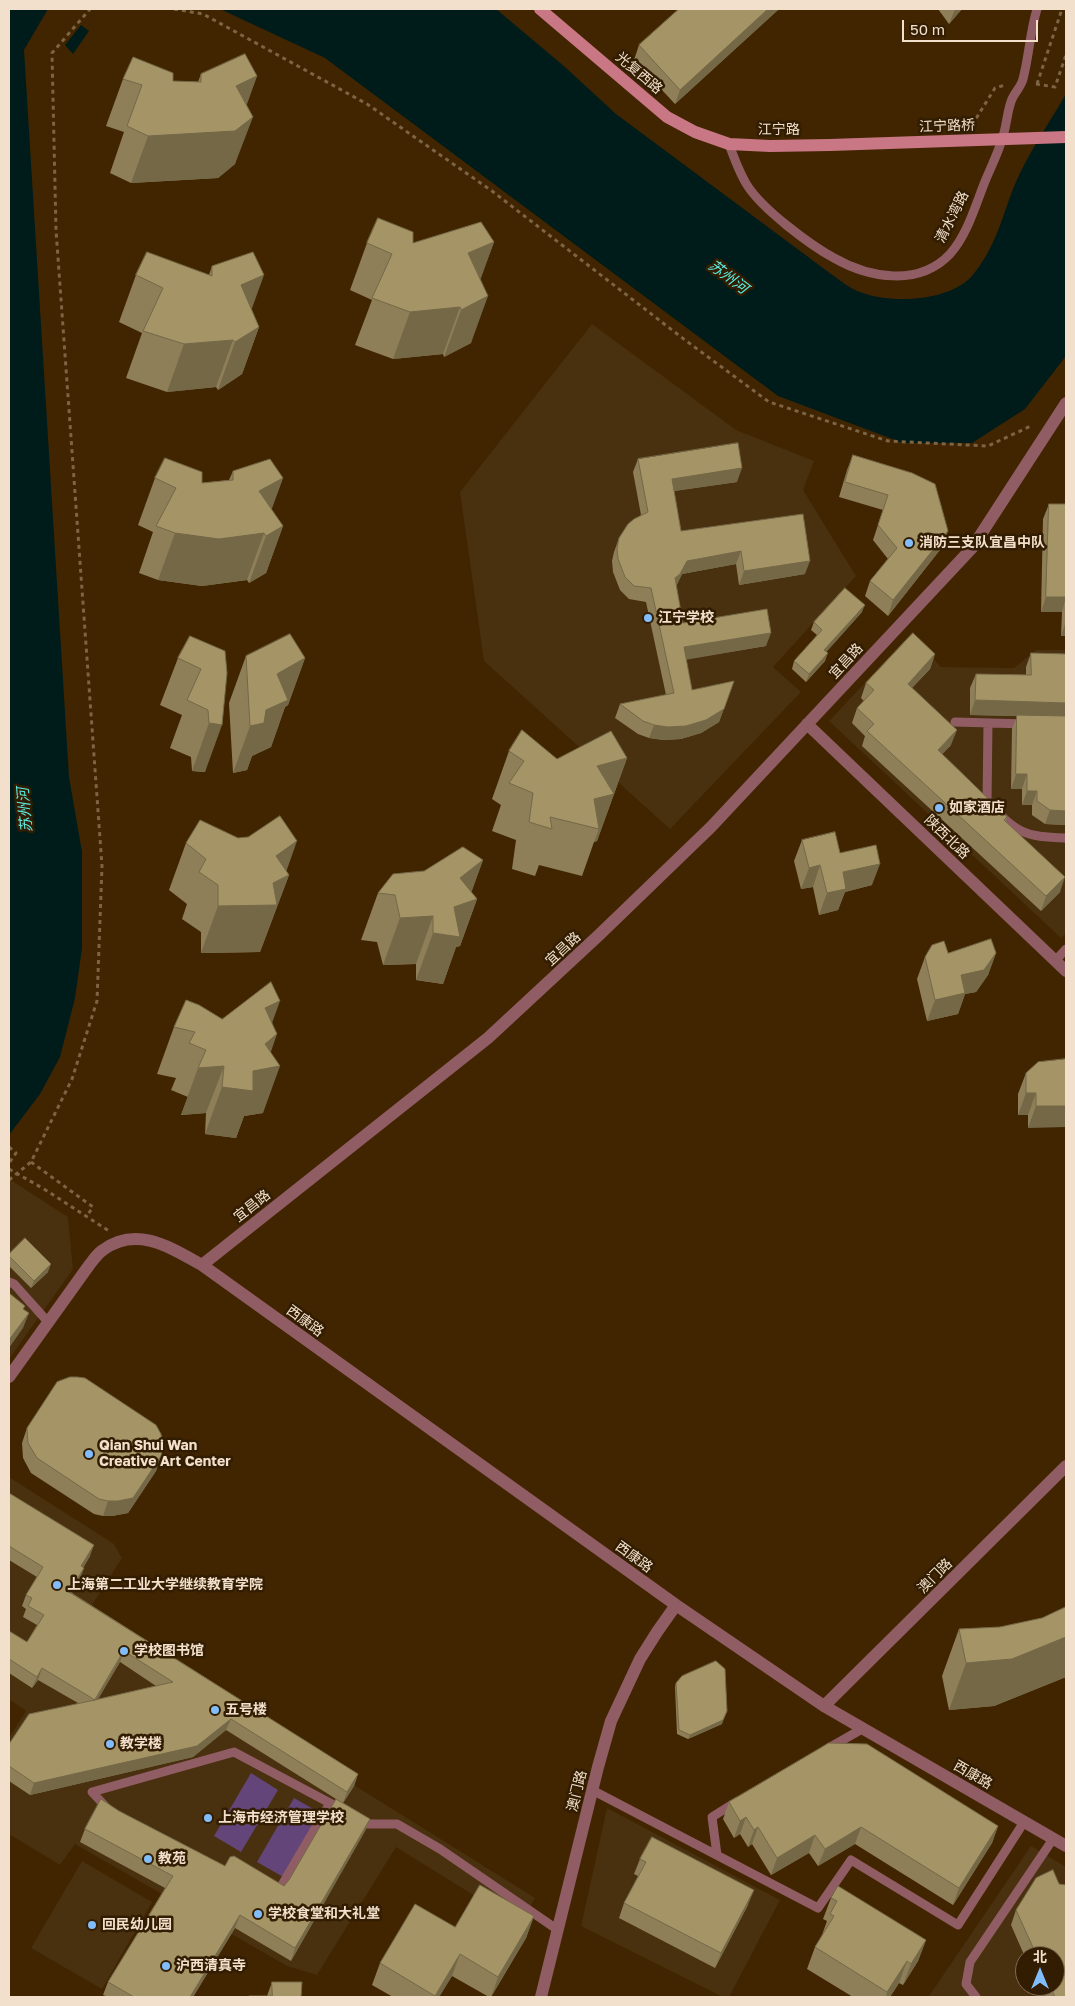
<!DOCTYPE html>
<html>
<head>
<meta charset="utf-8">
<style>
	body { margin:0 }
	#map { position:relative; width:1075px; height:2006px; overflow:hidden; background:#412500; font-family:"Golos Text","Noto Sans SC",sans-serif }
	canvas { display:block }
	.frame { position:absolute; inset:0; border:10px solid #f2e0cc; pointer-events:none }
	.north { position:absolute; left:1015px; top:1946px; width:50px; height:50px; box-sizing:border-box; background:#321d02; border:1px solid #7f6b53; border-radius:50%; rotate:0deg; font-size:14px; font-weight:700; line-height:20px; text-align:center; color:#f2e0cc }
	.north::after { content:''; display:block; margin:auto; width:18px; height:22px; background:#80bdfa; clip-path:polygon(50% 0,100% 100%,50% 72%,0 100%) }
	.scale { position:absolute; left:902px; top:20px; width:136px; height:22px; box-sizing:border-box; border:2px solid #f2e0cc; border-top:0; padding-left:6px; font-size:15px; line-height:18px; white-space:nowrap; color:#f2e0cc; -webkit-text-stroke:4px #321d02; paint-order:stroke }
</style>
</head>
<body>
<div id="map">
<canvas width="1075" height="2006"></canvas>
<div class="frame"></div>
<div class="north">北</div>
<div class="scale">50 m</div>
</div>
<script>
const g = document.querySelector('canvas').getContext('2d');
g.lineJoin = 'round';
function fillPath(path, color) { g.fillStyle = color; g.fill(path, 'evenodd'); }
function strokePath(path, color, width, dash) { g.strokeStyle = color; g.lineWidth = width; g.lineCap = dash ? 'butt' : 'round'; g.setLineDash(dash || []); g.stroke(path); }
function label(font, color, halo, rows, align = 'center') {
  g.font = font + ' "Golos Text","Noto Sans SC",sans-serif'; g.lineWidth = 5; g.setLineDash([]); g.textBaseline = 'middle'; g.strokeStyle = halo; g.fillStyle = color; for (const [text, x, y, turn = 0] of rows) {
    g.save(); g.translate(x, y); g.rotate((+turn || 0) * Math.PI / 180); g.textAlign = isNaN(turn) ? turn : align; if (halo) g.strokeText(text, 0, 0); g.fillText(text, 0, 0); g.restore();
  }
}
fillPath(new Path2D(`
	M592,324L736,430L814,461L803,490L856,576L773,667L801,692L670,829L484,661L460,492Z
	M911,634L941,667L1014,668L1036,650H1066V933L1061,938L829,721Z
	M9,1179L68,1217L73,1269L9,1359Z
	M9,1477L114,1544L122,1558L85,1616L68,1630L342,1803L354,1785L535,1898L520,1924L396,1847L317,1975L287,1966L75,1844L60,1865L9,1834V1738L26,1711L9,1699Z
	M607,1808L780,1900L729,1997H723L581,1926Z
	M1031,1846L1066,1867V1997L929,1996ZM1025,1956H1055V1986H1025Z
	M82,1861L152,1902L102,1989L31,1948Z`), '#49300e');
fillPath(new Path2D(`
	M251,1773L278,1790L241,1852L214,1836Z
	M294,1798L322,1814L285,1878L257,1862Z`), '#64457a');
fillPath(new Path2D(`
	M9,9H48L24,50L69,777L82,852V948L75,998L60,1057L40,1094L9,1135Z
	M220,9H496L565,67L616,114L831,274C840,280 850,289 860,292C890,304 948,302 972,276C977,270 983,261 987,254C1002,228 1007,199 1020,173C1033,146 1051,120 1066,94V356L1025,409L972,443H903L778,396L325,58Z
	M81,25L89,31L73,54L65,45Z`), '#001c1a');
strokePath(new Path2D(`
	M174,9L203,14L367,104L492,191L685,340L769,402L888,441L988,446L1033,425
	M1036,84L1055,87L1066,55
	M1037,84L1062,9
	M972,125L995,88L1005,85
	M9,1147L16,1153L9,1163
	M31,1162L93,1207L86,1217
	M9,1180L31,1162L72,1079L97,1001L102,866L56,230L52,53L90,9
	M44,1189L109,1231`), '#7d6445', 3, [4, 4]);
strokePath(new Path2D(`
	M729,144C734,158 739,172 747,185C762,209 810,245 834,258C869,278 919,287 950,254C968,234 976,203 986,179C992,165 999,151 1003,136C1007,124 1007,111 1012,99C1015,92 1021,87 1023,79C1029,56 1030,32 1037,9
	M955,722L1026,724
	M988,723L987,802C1018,833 1023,837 1066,838
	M1055,961L1066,949
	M9,1282L14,1284L48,1322
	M827,1749L862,1729
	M592,1790L818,1908L851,1860L958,1925L1024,1822
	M107,1808L92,1792L234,1752L343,1810
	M359,1819L367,1824H397L440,1849L558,1930
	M717,1855L712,1817L736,1802
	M275,1887L279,1890L330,1803
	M976,1997L966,1984L970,1962L1053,1839`), '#915d65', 9);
strokePath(new Path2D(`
	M807,724L1066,971
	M202,1265L488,1038L599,935L711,827L972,548L1066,403
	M9,1377L90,1264C94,1259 98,1253 103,1250C137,1225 171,1248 202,1265L676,1605L824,1706L1066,1846
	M824,1706L1066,1466
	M541,1997L598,1767L611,1721L640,1659L657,1632L676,1605`), '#915d65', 12);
strokePath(new Path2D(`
	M540,9L667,117L695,132L729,144L770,146L830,145`), '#ca7785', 12);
strokePath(new Path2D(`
	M9,1169L44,1189`), '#7d6445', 3, [4, 4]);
strokePath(new Path2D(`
	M830,145L1066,137`), '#ca7785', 12);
fillPath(new Path2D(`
	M779,9L675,104L634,60L639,45Z
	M938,9H962L949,24Z
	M201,74L257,76L246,105L235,164L218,178L131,183L110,173L124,132L106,126L123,79L198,82Z
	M494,242L480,279L471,343L444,357L443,354L393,359L355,345L372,300L350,290L367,243H413Z
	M212,266L251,309L259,327L242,374L218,390L216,387L167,392L126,378L142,333L119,322L136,275H209Z
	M853,455L943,546L888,616L865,596L870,581L888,559L873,540L883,510L839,497L847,470Z
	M638,459L737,482L674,491L681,531L805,574L739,585L736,564L682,574L676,586L683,623L766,646L686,659L692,690L734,681L719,722L701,733L681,739L664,740L649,738L638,734L615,718L620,704L666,695L646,602L629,599L620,590L613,572L612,561L614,552L619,538L641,515L633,472Z
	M233,471L283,478L271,509L283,526L266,573L249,583L247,580L202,586L158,580L139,573L153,532L138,525L155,478L202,483L229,480Z
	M1049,504H1066V636H1061L1062,612H1041L1043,519Z
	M862,612L826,652L825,661L806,682L792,669L794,661L817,635L811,630L814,622Z
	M225,651L205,772L192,771L191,757L170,748L182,715L160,705L178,658Z
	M1031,653L1066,654V825L1045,824L1032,815V805H1022V789H1011L1012,729L1017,716L970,715V688L976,674L1026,675V667Z
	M935,654L930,669L912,688L951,745L942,754L1007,817L1006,821L1060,892L1041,911L862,746L865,736L852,723L857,708L864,701L861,698L866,683Z
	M246,656L305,658L288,705L285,707L271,747L252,756L247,770L233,773L229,703Z
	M509,751L557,759L627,758L597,841L594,842L582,876L539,865L535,876L512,869L516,840L492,831L501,805L492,799Z
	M802,840L840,853L872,885L845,892L838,910L819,915L813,887L801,889L794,861Z
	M186,843L286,871L289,875L260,952L201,953V932L182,919L187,904L169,890Z
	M483,860L471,892L477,899L460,946L456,947L443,984L416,980V964L383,965L377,942L361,940L378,893L424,871Z
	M948,953H996L988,975L976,992L965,994L958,1014L927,1021L917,979L925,957Z
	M222,1019L272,1023L271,1052L263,1113L244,1116L236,1138L205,1134L206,1113L181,1115L188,1097L171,1090L176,1078L157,1074L174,1027Z
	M1066,1059L1028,1128V1115H1018V1094L1026,1073Z
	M9,1254L48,1272L31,1288L9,1266Z
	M27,1428L161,1456L156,1471L128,1513L112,1516H103L94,1514L31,1473L23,1458L22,1443Z
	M9,1493L90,1556L83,1568L80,1580L72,1593L358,1774L354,1786L343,1803L370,1819L365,1831L291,1961L235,1928L193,1997H108L103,1995L108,1982L165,1888L80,1842L85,1829L119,1811L225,1866L284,1886L289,1880L336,1799L226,1730L193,1757L30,1795L9,1781V1744L78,1703L38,1680L32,1688L9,1673V1631L27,1642L37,1625L23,1617L26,1609L22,1606L26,1595L37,1577L9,1560ZM120,1662L156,1686L98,1699Z
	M1066,1607V1677L994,1706L949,1710L942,1676L959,1629L1000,1627L1042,1618Z
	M676,1683L722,1724L688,1739L677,1734L675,1687Z
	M729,1802L998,1826L992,1843L953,1905L855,1844L818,1866L809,1853L771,1875L752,1844L748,1847L740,1834L734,1838L723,1819Z
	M640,1859L748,1905L715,1968L619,1918L624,1903L638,1876L634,1874Z
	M1053,1870L1059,1884L1066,1885V1997H1043L1038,1986H1055V1956H1025V1957L1011,1925L1016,1910L1036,1878Z
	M831,1898L926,1940L918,1961L903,1985L899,1983L890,1997H853L807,1969L815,1947L822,1935L827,1921L823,1919Z
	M534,1916L526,1938L491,1997H489L452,1976L439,1997H393L372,1985L380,1963L455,1927Z
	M272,1982L301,1997H343H248L249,1996H267Z`), '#8e7f58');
fillPath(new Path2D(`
	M768,9H779L675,104L680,90Z
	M955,9H962L949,24Z
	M257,76L240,124L253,117L235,164L218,178L131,183L148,136L236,86Z
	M494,242L477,289L468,253Z
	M264,275L247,322L241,285Z
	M488,296L471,343L444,357L461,310Z
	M460,307L443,354L393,359L410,312Z
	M259,327L242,374L218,390L235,342Z
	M233,340L216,387L167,392L184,344Z
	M742,468L737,482L667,492L672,479Z
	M283,478L266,525L264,533L247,580L202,586L158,580L175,533L259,491Z
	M283,526L266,573L249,583L266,536Z
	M948,531L943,546L888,616L893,600Z
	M741,551L736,564L682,574L676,587L675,578L687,561Z
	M810,561L805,574L739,585L744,571Z
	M1046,597H1066L1062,612H1041Z
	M865,605L862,612L821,658L824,650Z
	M1066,621V636H1061Z
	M771,633L766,646L679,661L684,647Z
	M828,653L825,661L806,682L809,674Z
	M935,654L930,669L902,698L908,684Z
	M305,658L288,705L285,707L271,747L252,756L247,770L233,773L250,726L277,674Z
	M734,681L719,722L701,733L681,739L664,740L649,738L654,725Z
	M975,700L1066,703V717L970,715Z
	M209,723L222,725L205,772L192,771Z
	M957,730L951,745L932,765L938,750Z
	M627,758L597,841L594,842L599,829L584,825L597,766Z
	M1016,774H1027L1022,789H1011Z
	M1027,791H1037L1032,805H1022Z
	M1050,810L1066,811V825L1045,824Z
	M297,841L284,878L289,875L260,952L201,953L218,906L276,856Z
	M483,860L468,902L477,899L460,946L456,947L443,984L416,980L433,933L460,878Z
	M880,864L872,885L845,892L838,910L819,915L827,893L843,872Z
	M820,865L813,887L801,889L809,868Z
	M1065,877L1060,892L1041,911L1046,896Z
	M433,916L416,964L383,965L400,918Z
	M996,953L988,975L976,992L965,994L958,1014L927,1021L935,1000L961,975Z
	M280,1001L263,1048L265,1008Z
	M277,1034L265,1069L280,1066L263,1113L244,1116L236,1138L205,1134L222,1087L253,1071L265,1044Z
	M224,1066L206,1113L181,1115L198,1068Z
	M1026,1093H1036L1028,1115H1018Z
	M1036,1106H1066V1127L1028,1128Z
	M51,1264L48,1272L31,1288L34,1281Z
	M29,1313L23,1328L9,1348V1340Z
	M161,1456L156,1471L128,1513L112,1516H103L108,1501Z
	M94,1545L90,1556L77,1578L81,1566Z
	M84,1568L80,1580L65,1603L69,1592Z
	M1066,1637V1677L994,1706L949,1710L966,1663Z
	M124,1651L120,1662L91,1711L95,1700Z
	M42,1668L38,1680L32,1688L37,1677Z
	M727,1711L722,1724L688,1739L690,1735Z
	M231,1719L226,1730L193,1757L30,1795L34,1783Z
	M358,1774L354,1786L343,1803L347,1792Z
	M746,1817L740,1834L734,1838L740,1821Z
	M370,1819L365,1831L291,1961L295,1948Z
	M998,1826L992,1843L953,1905L959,1888Z
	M758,1827L752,1844L748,1847L754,1830Z
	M861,1827L855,1844L818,1866L825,1849Z
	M815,1835L809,1853L771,1875L777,1858Z
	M754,1890L748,1905L715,1968L721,1953Z
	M240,1915L235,1928L193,1997H190Z
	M534,1916L526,1938L491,1997L498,1977Z
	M926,1940L918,1961L903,1985L911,1964Z
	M460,1954L452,1976L439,1997H435Z
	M907,1961L899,1983L890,1997H886L887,1992Z`), '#746847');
const building = new Path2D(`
	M679,9H768L680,90L639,45Z
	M245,54L257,76L236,86L253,117L235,131L148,136L127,126L142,85L123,79L133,57L173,73V81L201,82V74Z
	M378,218L413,232V243L481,222L494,242L468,253L488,296L461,310L460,307L410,312L372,298L392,254L367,243Z
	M147,252L212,276V266L253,252L264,275L241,285L259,327L235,342L233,340L184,344L143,331L163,288L136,275Z
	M738,443L742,468L672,479L681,531L803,514L810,561L744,571L741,551L687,561L680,574L675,578L683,623L767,609L771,633L684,647L692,690L734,681L724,709L706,720L686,726L668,727L654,725L643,721L620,704L674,693L651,588L634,586L625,577L618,559L617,548L619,538L628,524L634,519L648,512L638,459Z
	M853,455L912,473L935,484L948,531L893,600L870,581L897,548L878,525L888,495L845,482Z
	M165,458L202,472V483L233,480V471L270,459L283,478L259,491L283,526L266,536L264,533L219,539L175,533L156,526L176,488L155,478Z
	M1049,504H1066V597H1046Z
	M845,588L865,605L824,650L828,653L809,674L794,661L822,630L814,622Z
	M913,633L935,654L908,684L957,730L938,750L1007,817L1004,820L1065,877L1046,896L867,731L874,724L857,708L874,690L866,683Z
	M290,634L305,658L277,674L288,700L266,710L264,723L250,726L246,656Z
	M190,636L225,651L227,673L222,725L209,723L208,710L187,700L201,669L178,658Z
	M1031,653L1066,654V703L975,700L976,674L1031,675Z
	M1017,715L1066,716V811L1050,810L1037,801V791H1027V774H1016Z
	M522,730L557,759L611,731L627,758L597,766L614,794L594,799L599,829L550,817L552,829L529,822L533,793L509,783L524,761L509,751Z
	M280,816L297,841L276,856L289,875L273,883L277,905L218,906V885L199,872L206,859L186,843L200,820L238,838L248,837Z
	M835,832L840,853L876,845L880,864L843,872L846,889L827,893L820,865L809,868L802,840Z
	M463,847L483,860L460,878L477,899L454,907L460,937L433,933V916L400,918L395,895L378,893L393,874L424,871Z
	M991,939L996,953L984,970L961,975L965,993L935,1000L925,957L932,945L944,941L948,953Z
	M271,982L280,1001L265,1008L277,1034L265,1044L280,1066L253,1071V1091L222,1087L224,1066L198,1068L206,1050L189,1043L195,1032L174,1027L186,1000L199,1005L222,1019Z
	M1066,1059V1106H1036V1093H1026V1073L1038,1062Z
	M25,1238L51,1264L34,1281L9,1256V1254Z
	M9,1293L25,1306L23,1309L29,1313L9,1340Z
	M70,1377H77L85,1378L156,1425L161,1434L163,1448L161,1456L133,1498L118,1501H108L99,1499L37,1458L28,1443L27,1428L57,1382Z
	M9,1493L94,1545L81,1566L84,1568L69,1592L358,1774L347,1792L231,1719L197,1746L34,1783L9,1766V1744L29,1714L95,1700L42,1668L37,1677L9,1659V1631L27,1642L44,1615L28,1606L32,1598L26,1595L43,1567L9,1546ZM124,1651L173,1682L95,1700Z
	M1066,1607V1637L1012,1659L966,1663L959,1629L1000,1627L1042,1618Z
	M716,1661L725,1669L727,1711L723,1720L690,1735L679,1730L676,1683L682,1676Z
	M829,1743L867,1744L998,1826L959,1888L861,1827L825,1849L815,1835L777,1858L758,1827L754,1830L746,1817L740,1821L729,1802Z
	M101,1799L119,1811L225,1866L230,1857L234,1856L284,1886L289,1880L336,1799L370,1819L295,1948L240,1915L190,1997H134L108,1982L173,1876L85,1829Z
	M652,1837L754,1890L721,1953L624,1903L646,1862L640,1859Z
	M1053,1870L1059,1884L1066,1885V1997H1055L1050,1986H1055V1956H1037L1016,1910L1036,1878Z
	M480,1885L534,1916L498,1977L460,1954L435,1996L380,1963L415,1904L455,1927Z
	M838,1886L926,1940L911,1964L907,1961L887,1992L815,1947L834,1916L830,1914L837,1901L831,1898Z
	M272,1982H302L301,1997H343H249V1996H272Z`);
fillPath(building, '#a59466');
strokePath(building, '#746847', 1);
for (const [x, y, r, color] of [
	[909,543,5,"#80bdfa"],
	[648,618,5,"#80bdfa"],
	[939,808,5,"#80bdfa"],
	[89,1454,5,"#80bdfa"],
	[57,1585,5,"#80bdfa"],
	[124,1651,5,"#80bdfa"],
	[215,1710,5,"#80bdfa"],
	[110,1744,5,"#80bdfa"],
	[208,1818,5,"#80bdfa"],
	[148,1859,5,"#80bdfa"],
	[258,1914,5,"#80bdfa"],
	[92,1925,5,"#80bdfa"],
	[166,1966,5,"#80bdfa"]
]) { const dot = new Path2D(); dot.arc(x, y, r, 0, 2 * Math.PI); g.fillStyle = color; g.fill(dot); strokePath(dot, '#321d02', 2); }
label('14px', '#f2e0cc', '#321d02', [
	["光复西路",639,73,40],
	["江宁路桥",947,126,-2],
	["江宁路",779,130],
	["清水湾路",952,217,-63],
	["宜昌路",846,661,-47],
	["陕西北路",947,837,44],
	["宜昌路",563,949,-43],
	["宜昌路",252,1206,-38],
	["西康路",305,1321,36],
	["西康路",634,1557,36],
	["澳门路",935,1576,-45],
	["西康路",973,1775,30],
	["澳门路",577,1791,-76]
]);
label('bold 14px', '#f2e0cc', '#321d02', [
	["消防三支队宜昌中队",919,543],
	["江宁学校",658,618],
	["如家酒店",949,808],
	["Qian Shui Wan",99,1446],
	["Creative Art Center",99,1462],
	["上海第二工业大学继续教育学院",67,1585],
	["学校图书馆",134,1651],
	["五号楼",225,1710],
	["教学楼",120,1744],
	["上海市经济管理学校",218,1818],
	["教苑",158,1859],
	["学校食堂和大礼堂",268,1914],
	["回民幼儿园",102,1925],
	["沪西清真寺",176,1966]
], 'left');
label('italic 15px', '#5aece3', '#321d02', [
	["苏州河",728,277,37],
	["苏州河",25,810,-95]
]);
</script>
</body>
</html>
